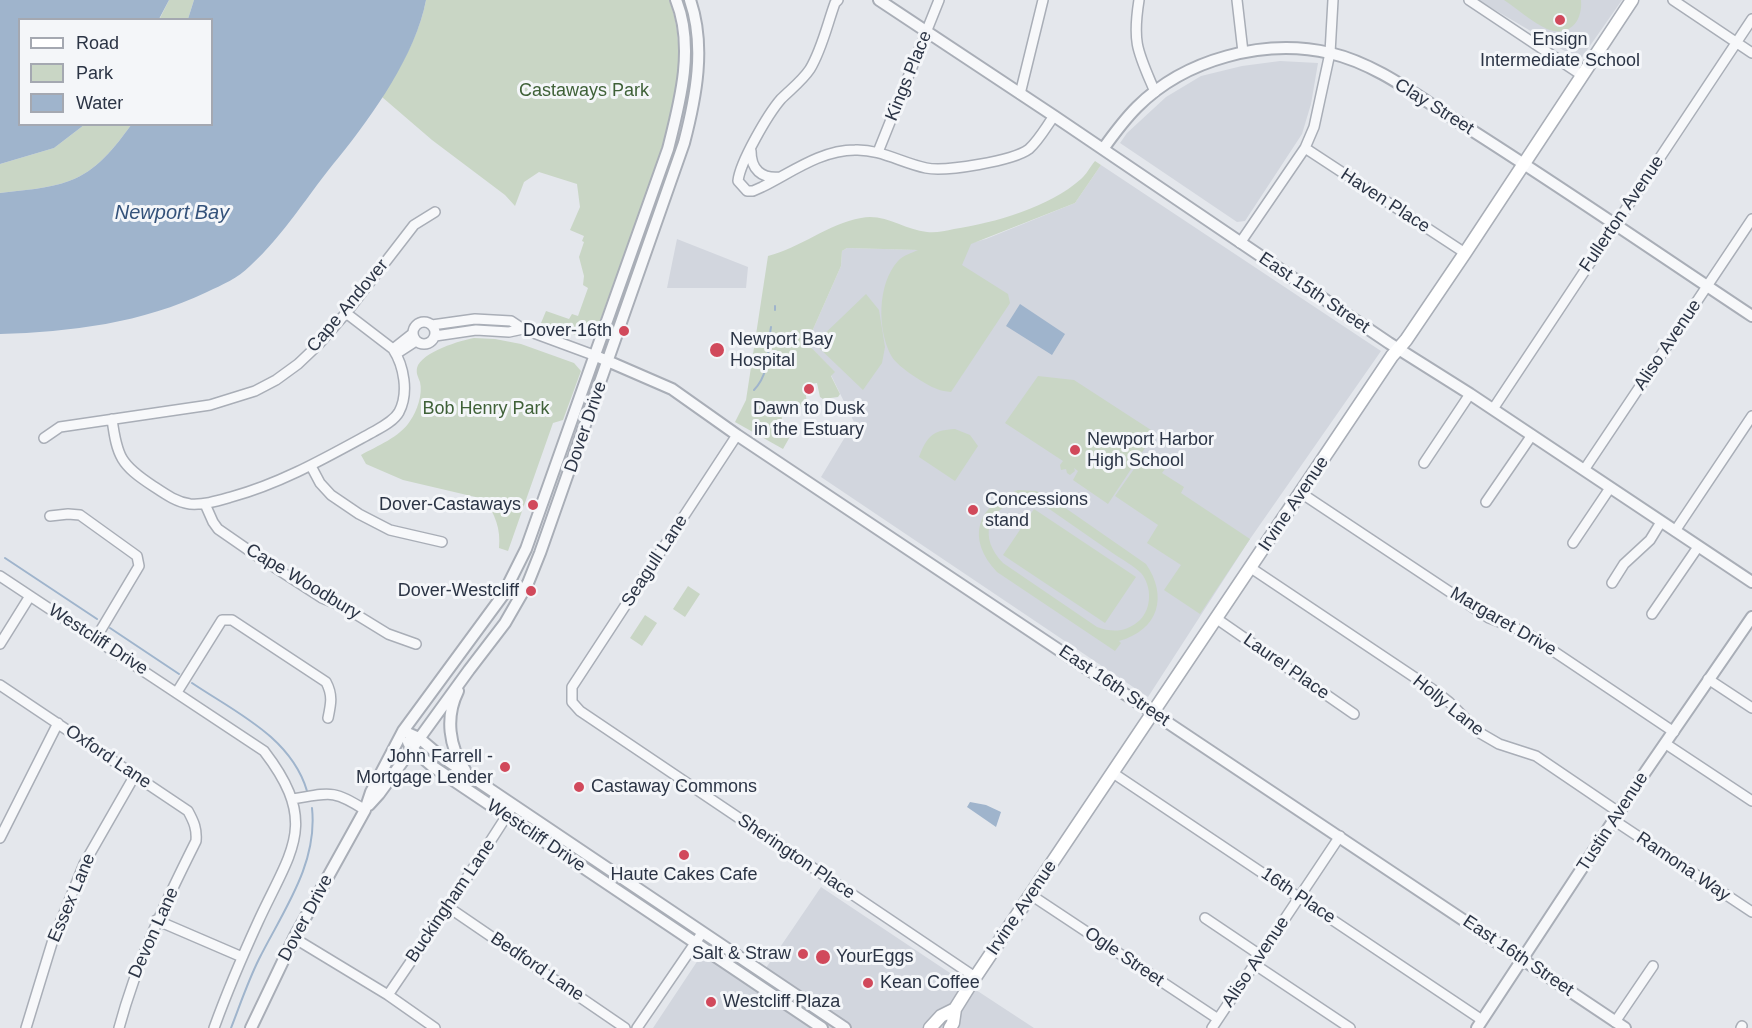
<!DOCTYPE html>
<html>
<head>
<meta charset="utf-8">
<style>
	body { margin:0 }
	#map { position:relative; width:1752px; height:1028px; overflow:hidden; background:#e4e7ec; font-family:Arial,sans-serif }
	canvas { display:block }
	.legend { position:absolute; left:18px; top:18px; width:195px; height:108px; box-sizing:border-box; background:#f4f6f9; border:2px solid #a4a8b1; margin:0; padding:8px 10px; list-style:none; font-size:18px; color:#2b3445 }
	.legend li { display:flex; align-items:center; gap:12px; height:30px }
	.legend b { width:30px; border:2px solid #a4a8b1 }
</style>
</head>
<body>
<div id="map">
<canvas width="1752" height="1028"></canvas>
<ul class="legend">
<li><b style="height:8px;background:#fff"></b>Road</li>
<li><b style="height:16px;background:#c9d6c5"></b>Park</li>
<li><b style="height:16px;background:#9fb4cc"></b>Water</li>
</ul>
</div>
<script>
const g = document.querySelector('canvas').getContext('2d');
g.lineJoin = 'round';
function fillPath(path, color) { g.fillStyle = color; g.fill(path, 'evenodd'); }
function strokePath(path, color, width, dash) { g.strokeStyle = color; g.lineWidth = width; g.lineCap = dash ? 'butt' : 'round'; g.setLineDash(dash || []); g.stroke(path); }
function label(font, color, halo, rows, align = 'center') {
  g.font = font + ' Arial,sans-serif'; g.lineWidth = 6; g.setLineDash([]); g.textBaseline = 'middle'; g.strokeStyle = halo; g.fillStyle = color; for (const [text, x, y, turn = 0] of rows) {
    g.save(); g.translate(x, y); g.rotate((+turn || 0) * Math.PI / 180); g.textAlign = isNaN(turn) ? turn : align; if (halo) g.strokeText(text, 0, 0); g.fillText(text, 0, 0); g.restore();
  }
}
fillPath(new Path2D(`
	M1478,0H1622L1580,60Z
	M1280,61L1318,63L1311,104L1302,134L1245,221L1237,222L1120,143L1127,133L1166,97L1201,76L1242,66Z
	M1101,165L1381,351L1250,539L1148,697L821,477L854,422L831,375L834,372L807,343L841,266L842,251L847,248L920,250L971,243L986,239L1075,203Z
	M677,239L748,267L746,288H667Z
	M821,887L944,969L1034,1028H653L704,951L753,987Z`), '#d2d6de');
fillPath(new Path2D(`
	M169,0H194L188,19L159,20Z
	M426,0H669C687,46 676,97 664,143L596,332L584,338L541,323L546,311L569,319L572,314L578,316L588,288L583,285L584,276L579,257L584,242L582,241L584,236L570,230L580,207L577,184L539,172L524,182L515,206L505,195L432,140L382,97C401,66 419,36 426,0Z
	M1504,0H1581C1583,21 1569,38 1547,29C1533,23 1516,8 1504,0Z
	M84,125H131C115,147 97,171 69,181C48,189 22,190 0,193V164L54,148Z
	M1095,161L1101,165L1075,203L971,244L962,265L1008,294L1010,303L951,392C946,391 941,391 937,389C926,385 898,367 892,357C877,331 877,284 898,261C903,255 912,253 918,250L847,248L842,251L841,266L807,343L835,372L831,376L840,394L838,397L823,399L820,397L817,383L805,385L807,406L781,411L783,428L796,426L783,449L735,422L746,400L768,256C800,248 828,224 861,218C885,213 904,230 927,232C936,233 945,231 954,229C994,223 1050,207 1081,179C1086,175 1090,167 1095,161Z
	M866,294L879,310L885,347L882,363L863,390L816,345V342Z
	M474,338L495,339L521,344L574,363L581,371L563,420L553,423L508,551L499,548C501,529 495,514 484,499L403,480L366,464L361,455C377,446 400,437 410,421C417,411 423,394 420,382C418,376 416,374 417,368C421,352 462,340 474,338Z
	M1038,376L1074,380L1151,430V439L1108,504L1073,480L1078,471L1074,468L1075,471L1070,475L1067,473L1066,469L1061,470L1060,465L1063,461L1005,423Z
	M955,429L970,435L978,446L955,481L919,457C927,436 933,430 955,429Z
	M1159,454L1170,462L1162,473L1184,487L1181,493L1250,539L1200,614L1164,590L1181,565L1147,543L1158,525L1115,496L1141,459L1151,465Z
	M1018,490L1036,491L1051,498L1146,564C1168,596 1159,630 1119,641L1121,643L1115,651L997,572C966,539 976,506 1018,490ZM1018,500H1032L1045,506C1068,522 1091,538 1114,554C1123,560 1134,566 1141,573C1152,586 1152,608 1140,620C1127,632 1113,633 1097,627L1003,563C979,538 986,511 1018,500Z
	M1034,509L1136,577L1105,623L1003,555Z
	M688,586L700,594L685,617L673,609Z
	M645,615L657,623L642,646L630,638Z`), '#c9d6c5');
fillPath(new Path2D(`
	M0,0H169L159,19L20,20V124L84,125L54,148L0,164Z
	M194,0H426C416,54 373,115 339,157C309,193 284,235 250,266C238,278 222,285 207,292C143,323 70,332 0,334V193C22,190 48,189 69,181C97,171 115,147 131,125L212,124V20L188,19Z
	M1020,304L1065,334L1052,355L1006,326Z
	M970,802L986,805L1001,812L996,827L967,807Z`), '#9fb4cc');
strokePath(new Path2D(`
	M775,310V306
	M754,390C771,372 767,349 771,327
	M5,558L97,619
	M110,628L179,674
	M192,683C235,712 291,737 307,791
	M231,1028C240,1005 248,981 259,959C283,911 318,864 312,808`), '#9fb4cc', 2);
const minor = new Path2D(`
	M838,0L835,3C827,25 822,49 810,69C802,81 791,89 781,99C768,114 740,162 738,181L747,191H753L762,187C792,172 821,150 855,150C880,149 902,163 926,168C945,172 1013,161 1029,149C1039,140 1046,127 1054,116
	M1139,0C1132,44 1138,52 1155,92
	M1237,0L1243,52
	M1469,0L1583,76
	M1673,0L1752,53
	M1020,94L1043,0
	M1305,148L1465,253
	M751,151C751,169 761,179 780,177
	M878,152L939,0
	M1240,243L1305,148L1314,127L1330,53L1333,0
	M413 333a11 11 0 1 1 22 0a11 11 0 1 1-22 0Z
	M432,325L475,319L511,321L523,329L596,356
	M435,336L476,330L509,332L523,329
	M393,349L412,334
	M396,354L416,341
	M1493,409L1752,19
	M112,419C117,457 121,465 153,486C165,494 176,502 190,504C204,505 217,501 231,497C282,483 327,457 373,432C382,427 394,421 399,412C409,393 404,366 393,349L346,313
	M737,435L572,687V702L580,711L975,977
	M44,438L60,427L210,405L255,391L276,380L298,364L318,345L346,313L414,225L435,212
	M1424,463L1470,394
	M311,466L320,483L331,495L359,514L390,530L442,542
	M1584,470L1752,219
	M1301,493L1489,618L1525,632L1674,732
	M1486,502L1532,435
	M205,504L213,522L218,529L257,556L322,598L344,607L388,634L416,644
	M50,516L68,514L80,515L137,556L139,566L96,638
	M1675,531L1752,416
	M1573,543L1610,488
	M1251,568L1435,691L1449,702L1480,733L1499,744L1536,756L1620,813
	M0,576L264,751C320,824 291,850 258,922C242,957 227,992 214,1028
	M1612,583L1624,564L1650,540L1661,522
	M1652,614L1698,547
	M1217,619L1354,714
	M0,644L30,596
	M1708,679L1752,708
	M0,685L188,811C194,822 197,829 196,841C165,903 137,961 119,1028
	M177,692L222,620H232L326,682C333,695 331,704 328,718
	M1666,744L1752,801
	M1113,773L1482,1020
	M293,799C329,793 333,789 365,810
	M1615,821L1752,912
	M0,838L58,723
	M1031,895L1218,1019
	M448,907L625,1028
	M1205,918L1260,955
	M156,920L242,957
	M294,938L388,995L435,1028
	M1254,964L1350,1028
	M388,995L448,907L513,806
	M1615,1022L1653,966
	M26,1028L52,943L84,864L135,775
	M637,1028L702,933
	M1212,1028L1340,836
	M1741,1028L1742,1026`);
const tertiary = new Path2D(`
	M879,0L1054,116L1389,343L1470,394L1752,582
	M1103,149C1113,135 1124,120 1137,107C1185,59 1264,38 1330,53C1377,64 1417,96 1457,121C1557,184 1654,251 1752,316
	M596,356L672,389L737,435L1625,1028
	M458,691C445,717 449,747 465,770
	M403,731L419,738L439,755L845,1028
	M408,742L411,748L432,766L822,1028
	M369,805L379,794L469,670L505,623L528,583L540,553L684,143C696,97 706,46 690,0
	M251,1028L294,938L365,810L371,792L403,731L503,595L526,549L668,149C680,102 695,47 676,0
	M1477,1028L1646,771L1752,617`);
const secondary = new Path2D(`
	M930,1028L941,1016L955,1009
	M950,1028L953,1023L955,1009L970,985L1392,356L1406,340L1465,253L1632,0`);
strokePath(minor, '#a9aeb7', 12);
strokePath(tertiary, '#a9aeb7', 14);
strokePath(secondary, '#a9aeb7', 15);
strokePath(minor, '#f7f8fa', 9);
strokePath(tertiary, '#f7f8fa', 10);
strokePath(secondary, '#fff', 12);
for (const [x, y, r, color] of [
	[1560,20,6,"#d1495b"],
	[624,331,6,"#d1495b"],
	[717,350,8,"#d1495b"],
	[809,389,6,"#d1495b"],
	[1075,450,6,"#d1495b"],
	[533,505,6,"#d1495b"],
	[973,510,6,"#d1495b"],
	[531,591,6,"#d1495b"],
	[505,767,6,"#d1495b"],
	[579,787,6,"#d1495b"],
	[684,855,6,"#d1495b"],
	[803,954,6,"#d1495b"],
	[823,957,8,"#d1495b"],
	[868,983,6,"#d1495b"],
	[711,1002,6,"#d1495b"]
]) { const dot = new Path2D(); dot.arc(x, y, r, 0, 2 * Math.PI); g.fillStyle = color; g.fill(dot); strokePath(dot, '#f4f6f9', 2); }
label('18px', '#2b3445', '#f4f6f9', [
	["Ensign",1560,40,"center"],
	["Intermediate School",1560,61,"center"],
	["Dover-16th",612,331,"right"],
	["Newport Bay",730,340],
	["Hospital",730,361],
	["Dawn to Dusk",809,409,"center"],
	["in the Estuary",809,430,"center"],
	["Newport Harbor",1087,440],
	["High School",1087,461],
	["Concessions",985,500],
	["stand",985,521],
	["Dover-Castaways",521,505,"right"],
	["Dover-Westcliff",519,591,"right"],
	["John Farrell -",493,757,"right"],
	["Mortgage Lender",493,778,"right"],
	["Castaway Commons",591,787],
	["Haute Cakes Cafe",684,875,"center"],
	["Salt & Straw",791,954,"right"],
	["YourEggs",836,957],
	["Kean Coffee",880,983],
	["Westcliff Plaza",723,1002]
], 'left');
label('18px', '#2b3445', '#f4f6f9', [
	["Kings Place",909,76,-68],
	["Clay Street",1434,107,32],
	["Haven Place",1385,201,33],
	["Fullerton Avenue",1622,214,-56],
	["East 15th Street",1314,293,34],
	["Cape Andover",348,306,-50],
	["Aliso Avenue",1668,345,-56],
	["Dover Drive",586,427,-71],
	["Irvine Avenue",1294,504,-56],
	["Seagull Lane",655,561,-57],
	["Cape Woodbury",303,582,31],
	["Margaret Drive",1503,622,30],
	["Westcliff Drive",98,640,33],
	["Laurel Place",1286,667,35],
	["East 16th Street",1114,686,34],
	["Holly Lane",1448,706,39],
	["Oxford Lane",108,757,34],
	["Tustin Avenue",1613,822,-57],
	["Westcliff Drive",536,836,34],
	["Sherington Place",796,857,34],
	["Ramona Way",1683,867,34],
	["16th Place",1298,896,34],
	["Essex Lane",72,898,-67],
	["Buckingham Lane",451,901,-56],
	["Irvine Avenue",1022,908,-56],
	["Dover Drive",306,918,-62],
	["Devon Lane",154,933,-66],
	["East 16th Street",1518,956,34],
	["Ogle Street",1124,957,34],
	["Aliso Avenue",1256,962,-56],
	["Bedford Lane",537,967,34]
]);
label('18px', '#3f6138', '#f4f6f9', [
	["Castaways Park",584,91],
	["Bob Henry Park",486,409]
]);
label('italic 20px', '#34527a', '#f4f6f9', [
	["Newport Bay",172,213]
]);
</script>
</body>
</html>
